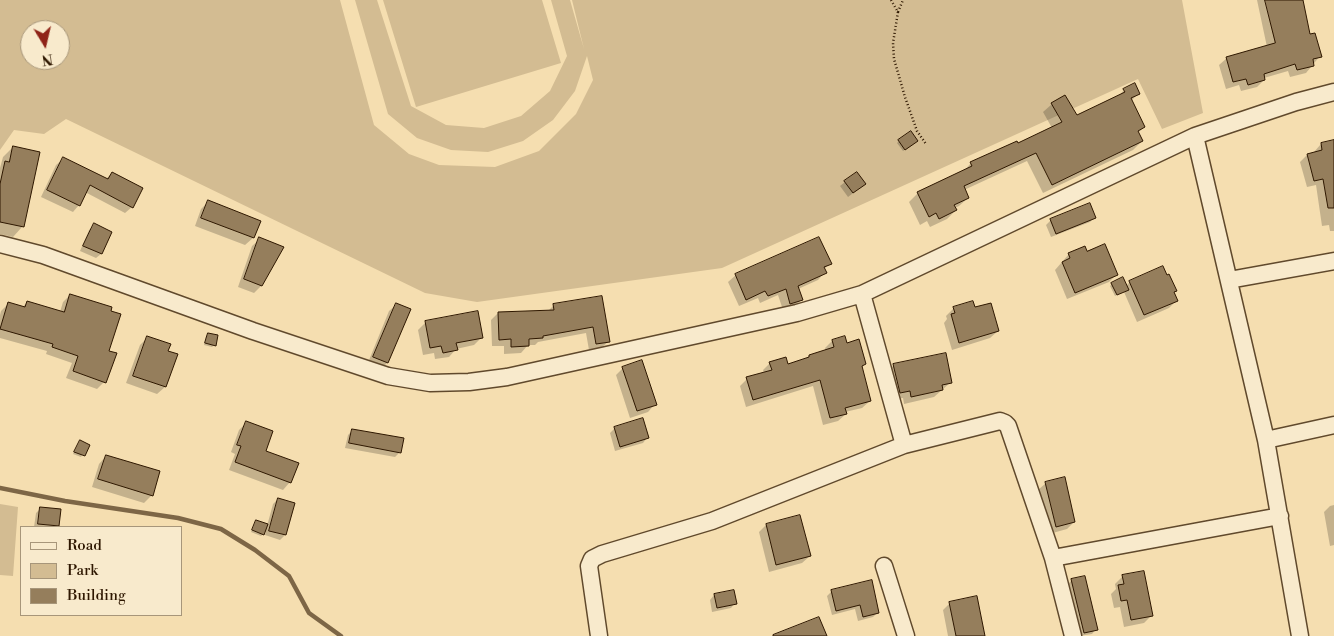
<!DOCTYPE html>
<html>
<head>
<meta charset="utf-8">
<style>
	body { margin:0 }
	#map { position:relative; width:1334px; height:636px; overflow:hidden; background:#f5deb0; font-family:"Libre Bodoni",serif }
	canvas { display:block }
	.legend { position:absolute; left:20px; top:526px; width:162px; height:90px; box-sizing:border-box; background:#f8eacc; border:1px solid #a7967a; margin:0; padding:6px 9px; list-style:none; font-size:15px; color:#2e1700 }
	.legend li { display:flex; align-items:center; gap:10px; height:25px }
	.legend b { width:25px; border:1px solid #a7967a }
	.north { position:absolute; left:20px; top:20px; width:50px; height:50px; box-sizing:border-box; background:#f8eacc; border:1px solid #a7967a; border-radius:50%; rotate:171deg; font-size:14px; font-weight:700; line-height:20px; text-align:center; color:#2e1700 }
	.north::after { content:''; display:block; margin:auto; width:18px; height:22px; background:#8f2418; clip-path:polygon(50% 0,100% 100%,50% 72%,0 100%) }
</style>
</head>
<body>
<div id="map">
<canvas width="1334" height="636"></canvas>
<ul class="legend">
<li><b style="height:6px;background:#f8eacc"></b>Road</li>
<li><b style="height:14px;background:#d3bc92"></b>Park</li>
<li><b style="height:14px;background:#957e5c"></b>Building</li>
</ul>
<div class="north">N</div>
</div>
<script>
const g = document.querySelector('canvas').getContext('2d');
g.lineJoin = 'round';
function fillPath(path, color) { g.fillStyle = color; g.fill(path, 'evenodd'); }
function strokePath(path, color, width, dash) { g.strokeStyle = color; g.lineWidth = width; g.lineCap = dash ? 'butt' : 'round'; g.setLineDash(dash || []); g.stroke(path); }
fillPath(new Path2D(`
	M0,0H340L374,125L409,154L439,165L495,167L539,151L576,114L593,80L587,56L575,91L553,120L523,141L488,152L451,150L417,138L388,114L355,0H377L411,106L446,125L484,128L521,116L550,91L567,56L551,0H570L584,49L572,0H1182L1203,113L1162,129L1138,79L722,268L477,302L425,293L66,119L44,134L14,130L0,150ZM30,30H60V60H30Z
	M383,0H542L561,63L416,107Z
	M0,504L18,507L13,576L0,575Z`), '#d3bc92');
fillPath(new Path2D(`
	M1257,0H1302L1310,36L1320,56L1306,73L1290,77L1288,71L1264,78V80L1257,87L1241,91L1239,85L1226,89L1219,65L1227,58L1267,47Z
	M1124,90L1139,93L1131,101L1144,127L1138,133L1142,141L1133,150L1043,193L1027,161L964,190L968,198L959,206L955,208L956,210L947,219L930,227L927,221L920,225L909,202L918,193L963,172L971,163L1017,145L1052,128L1043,112L1052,104L1076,117L1117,98Z
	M899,141L915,143L903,151L897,143Z
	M1334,141V231H1330L1329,225L1322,226L1316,185L1307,187L1300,162L1307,155L1314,153V152L1321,144Z
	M13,147L22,227L13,237L0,234V168L3,157Z
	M63,159L106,179L112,173L132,207L125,213L85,192L79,205L73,212L41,197L56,165Z
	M845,182L865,184L848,197L840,186Z
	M208,202L259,221L253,238L245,245L195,226L201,209Z
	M1094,218L1090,222L1051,237L1046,225L1051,220Z
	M94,225L110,232L101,254L96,258L80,251L89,230Z
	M260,239L261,286L254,293L238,287L252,246Z
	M1087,253L1116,275L1109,282L1067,299L1055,270L1069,254Z
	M830,264L824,269L825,272L818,280L798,289L801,300L794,307L783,310L778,295L760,303L758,298L739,306L728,282L736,275Z
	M1130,282L1175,291L1173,293L1177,300L1169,308L1137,322L1124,292L1115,296L1110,286L1112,284L1126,286Z
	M70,295L110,312L104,382L97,389L66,378L72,363L46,354L47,351L0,338V315L1,311L8,304L22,308L27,302L60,312L63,302Z
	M601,297L609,341L601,348L589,350L586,333L538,342L535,345H528L521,353L504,354V346H492L491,320L498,313L548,311L553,306Z
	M397,304L387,363L380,370L367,365L389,311Z
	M954,308L974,309L998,331L990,338L952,350L944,323L947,319L946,316Z
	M426,322L481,338L474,345L456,349L449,357L435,359L434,353L423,355L418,330Z
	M208,334L214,345L212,347L204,345L206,336Z
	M148,337L167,351L176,355L165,387L157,394L126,383L140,345Z
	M832,341L846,344L865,364L861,368L870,401L862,408L845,412L846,414L838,421L823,425L813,386L746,407L740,386L747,379L764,373L763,370L770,363L787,365L806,360L809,356L826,351L825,348Z
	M894,365L951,382L934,397L904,404L903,398L893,400L886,373Z
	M623,368L655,404L648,412L630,418L616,375Z
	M247,422L264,452L290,482L283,490L229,470L235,454L231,452L239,430Z
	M615,428L647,438L643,443L615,451L610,433Z
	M352,431L400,452L395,457L345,448L348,435Z
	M80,441L88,445L81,457L73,454Z
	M106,456L152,495L144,503L92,487L99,464Z
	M1046,483L1074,522L1067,529L1049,534L1038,490Z
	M278,499L294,504L285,535L280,540L265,535L266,531L261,536L251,532L256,521L267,526L273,504Z
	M1334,505V545L1330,546L1324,512L1330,506Z
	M41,508L58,526L57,527H34L36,513Z
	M766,525L810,556L802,563L769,572L759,532Z
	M1123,576L1151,616L1144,623L1124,627L1120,607L1114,608L1111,594L1116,589L1115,584Z
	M1072,580L1096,629L1092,634L1079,636L1067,585Z
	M832,591L878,612L873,617L858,621L855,609L832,615L827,596Z
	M714,595L735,603L731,608L712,612L710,600Z
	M950,603L984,636H948L943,610Z`), '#0003');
strokePath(new Path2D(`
	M0,488L65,501L178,518L221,529L255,550L289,576L309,613L341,636`), '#7d6646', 4.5);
const building = new Path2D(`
	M1265,0H1303L1310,34L1315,33L1322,57L1313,59L1314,66L1297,70L1295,64L1264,74L1265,80L1248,85L1246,79L1233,82L1226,57L1275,43Z
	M1135,83L1140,94L1131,98L1145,127L1138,131L1143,141L1052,185L1036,153L964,186L969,198L954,205L957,210L939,219L936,213L929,217L917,192L972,166L970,162L1017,141L1018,143L1062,122L1051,103L1065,95L1077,115L1125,92L1123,89Z
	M911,131L918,141L905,150L898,140Z
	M1334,140V208H1328L1323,179L1314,181L1307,154L1322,150L1321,143Z
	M13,146L40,152L24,227L0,222V184L5,161L9,162Z
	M63,157L108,179L112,172L143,188L133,208L90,185L80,206L47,190Z
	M857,172L866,184L853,193L844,181Z
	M208,200L261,221L254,238L201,218Z
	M1090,203L1096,218L1056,234L1050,219Z
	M94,223L112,232L102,254L83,246Z
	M259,237L284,247L262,286L244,279Z
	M819,237L832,264L824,267L827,273L798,286L803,300L790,304L786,289L768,296L765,291L746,300L735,274Z
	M1105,244L1118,275L1075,293L1062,262L1070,258L1068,253L1085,246L1087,251Z
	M1163,266L1167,275L1169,274L1177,291L1174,292L1178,301L1144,315L1129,281Z
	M1123,277L1129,290L1117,295L1111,283Z
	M70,294L112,307L111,311L121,314L109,351L117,353L106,383L73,371L78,356L52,347L53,344L0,329L8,302L25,307L27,301L64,312Z
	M602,296L610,342L596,344L593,327L543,336V338L529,339V346L511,347V339L499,340L498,312L554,310L553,304Z
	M973,301L975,307L991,303L999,331L959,343L951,314L955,313L953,307Z
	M396,303L411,309L388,363L373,357Z
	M478,311L483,338L456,343L458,350L443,353L441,346L430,348L425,321Z
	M208,333L218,335L216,346L205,343Z
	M147,336L171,344L168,351L178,354L166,387L133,376Z
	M845,336L847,343L859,339L866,364L862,366L871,401L845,408L847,414L830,418L820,380L753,400L746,377L772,370L769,362L786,357L788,364L809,357V355L834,347L832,340Z
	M946,353L952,383L942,385L943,390L911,397L910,391L900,393L893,364Z
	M642,360L657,405L637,411L622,367Z
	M643,418L649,438L620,447L614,427Z
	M246,421L273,431L266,451L299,463L291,483L235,462L241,446L237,445Z
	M352,429L404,438L401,453L349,443Z
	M80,440L90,445L85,456L74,452Z
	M106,455L160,471L153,496L98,479Z
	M1065,477L1075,522L1056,527L1045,482Z
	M278,498L295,503L286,535L269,531Z
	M40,507L61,509L59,526L38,524Z
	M800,515L811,556L776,565L766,524Z
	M256,520L268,524L264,535L252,530Z
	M1144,571L1153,616L1131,620L1127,600L1121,601L1118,585L1124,584L1122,575Z
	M1085,576L1098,630L1084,633L1071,579Z
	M872,580L879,613L863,617L860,605L836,611L831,590Z
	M734,590L737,604L717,608L714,594Z
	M977,596L985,636H956L949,602Z
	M819,617L827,636H773V635Z`);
fillPath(building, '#957e5c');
strokePath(building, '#2e1700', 1);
const minor = new Path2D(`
	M1195,136L1266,440L1300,636
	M0,244L43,255L253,331L388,376L430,383L469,382L507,377L797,313L862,294L1195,136L1296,102L1334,92
	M1229,280L1334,261
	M862,294L904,445
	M1266,440L1334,425
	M1053,558L1280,516
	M884,566L906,636
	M599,636L589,566L592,559L602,554L712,521L904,445L1000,421L1005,423L1008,426L1053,558L1073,636`);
strokePath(minor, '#60492c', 19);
strokePath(new Path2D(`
	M891,0L898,12L893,43L894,59L905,97L917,131L926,144
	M898,12L903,0`), '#2e1700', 2.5, [1, 2.5]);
strokePath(minor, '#f8eacc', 16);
</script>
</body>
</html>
